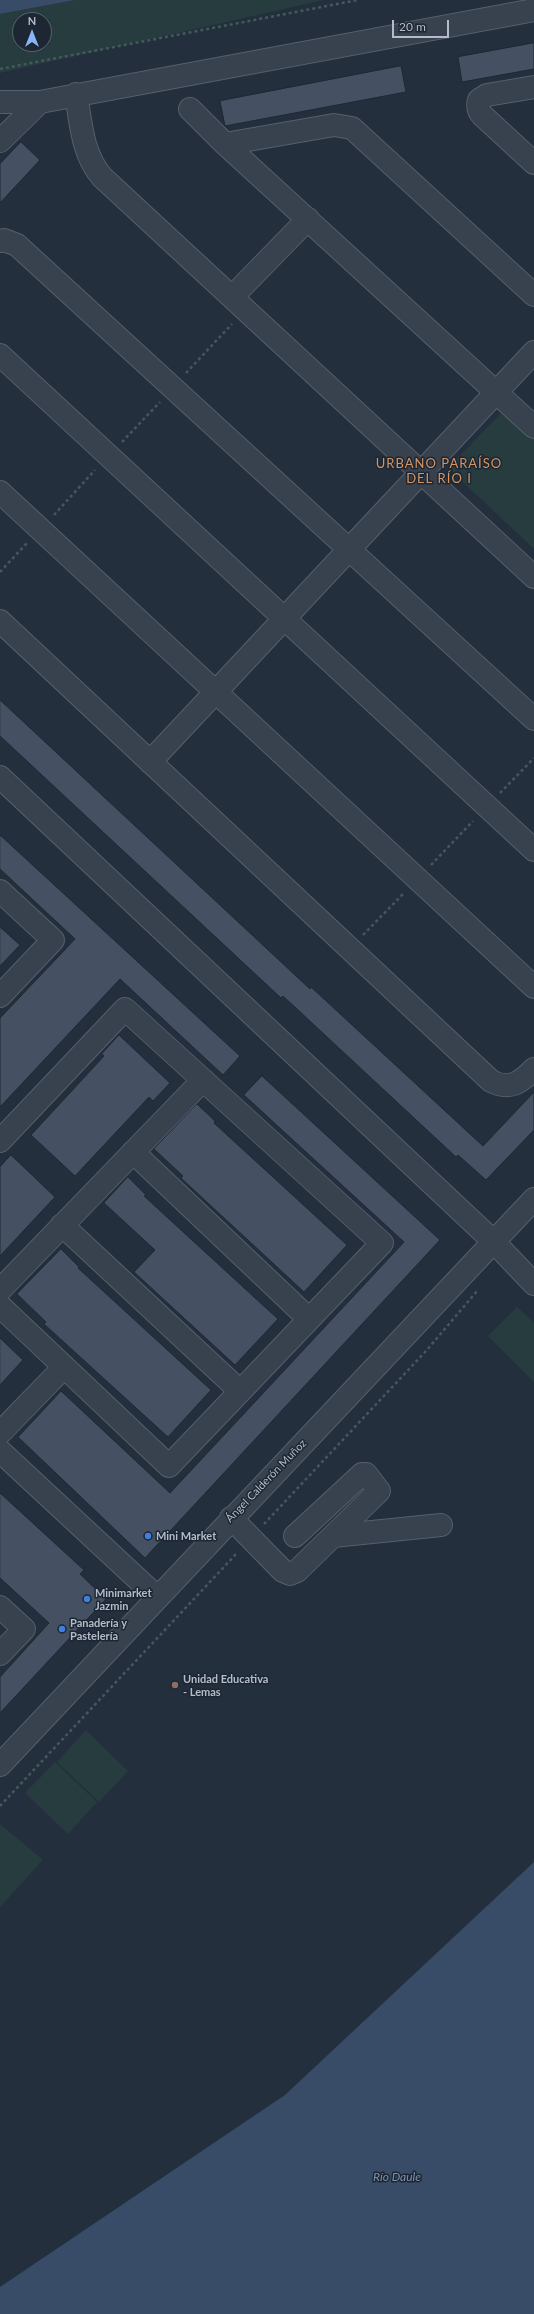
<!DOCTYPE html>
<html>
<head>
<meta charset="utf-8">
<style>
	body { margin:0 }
	#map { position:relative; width:534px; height:2314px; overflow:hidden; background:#242f3e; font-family:Lato,sans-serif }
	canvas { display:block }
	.north { position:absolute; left:12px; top:12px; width:40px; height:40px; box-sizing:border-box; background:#1d2633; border:1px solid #59626f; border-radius:50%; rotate:0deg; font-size:11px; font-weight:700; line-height:16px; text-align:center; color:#b4bcc9 }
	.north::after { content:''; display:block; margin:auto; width:14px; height:18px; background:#8ab4f8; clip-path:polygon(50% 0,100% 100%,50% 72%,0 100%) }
	.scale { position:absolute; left:392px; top:20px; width:57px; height:18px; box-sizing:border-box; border:2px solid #b4bcc9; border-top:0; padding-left:5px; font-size:12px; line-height:14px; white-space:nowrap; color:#b4bcc9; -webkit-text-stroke:3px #1d2633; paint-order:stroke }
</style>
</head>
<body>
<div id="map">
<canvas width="534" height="2314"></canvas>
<div class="north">N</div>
<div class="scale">20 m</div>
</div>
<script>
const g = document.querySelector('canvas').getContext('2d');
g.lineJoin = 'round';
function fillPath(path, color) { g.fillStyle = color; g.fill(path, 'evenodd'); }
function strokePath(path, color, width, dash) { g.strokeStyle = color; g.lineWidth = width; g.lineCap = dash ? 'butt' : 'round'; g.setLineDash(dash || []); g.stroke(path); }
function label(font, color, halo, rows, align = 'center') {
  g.font = font + ' Lato,sans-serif'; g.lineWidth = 3; g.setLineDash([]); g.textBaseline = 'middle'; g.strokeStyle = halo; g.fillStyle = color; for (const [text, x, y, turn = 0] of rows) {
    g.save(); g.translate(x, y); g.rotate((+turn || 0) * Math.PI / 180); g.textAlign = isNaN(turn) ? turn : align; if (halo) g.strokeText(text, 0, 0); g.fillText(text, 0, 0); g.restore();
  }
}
fillPath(new Path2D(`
	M75,0H324L0,73V14ZM20,20H44V44H20Z
	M505,409L534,436V549L448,468Z
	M517,1307L534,1323V1382L488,1336Z
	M86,1730L128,1771L99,1802L57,1762Z
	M55,1762L97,1802L68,1834L25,1793Z
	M0,1824L43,1860L0,1907Z`), '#263c3f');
fillPath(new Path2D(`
	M0,0H75L0,14Z
	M534,1862V2314H0V2287L285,2095Z`), '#394c67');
const building = new Path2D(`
	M534,43V69L462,82L458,57Z
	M401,66L406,92L225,126L220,101Z
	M21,142L40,160L0,203V164Z
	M0,700L310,989L311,987L483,1146L534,1092V1130L486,1180L458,1155L456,1157L283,996L281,998L0,736Z
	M0,835L240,1056L223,1075L120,979L0,1107V1018L75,939L0,869Z
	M0,927L20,945L0,966Z
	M119,1035L170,1083L153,1101L149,1097L75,1176L31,1135L104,1056L102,1054Z
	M262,1076L440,1240L145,1558L18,1437L61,1391L170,1493L404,1242L244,1095Z
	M197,1104L215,1121L214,1123L347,1245L304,1292L181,1178L183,1176L154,1149Z
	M11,1155L55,1197L0,1256V1167Z
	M128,1177L146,1195L144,1196L278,1319L235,1365L134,1272L155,1250L104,1203Z
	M61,1249L79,1267L78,1268L211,1390L168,1437L44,1324L46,1322L17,1294Z
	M0,1338L23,1360L0,1385Z
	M0,1493L84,1570L80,1574L106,1599L0,1713V1677L49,1623L0,1578Z`);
fillPath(building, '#455162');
strokePath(building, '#1f2835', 1);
const minor = new Path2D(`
	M534,87L487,95L479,100C477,107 478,111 483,116L534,163
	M76,94C81,123 82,154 102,177L534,577
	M0,102H40L534,10
	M190,109L225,144L534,427
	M0,141L40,102
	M225,144L334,125L352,128L534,295
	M0,241L4,240L17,245L534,719
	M232,297L308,219
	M0,355L534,850
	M0,492L534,987
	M0,621L491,1081C510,1091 521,1082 534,1069
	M150,762L534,352
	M0,777L494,1242L534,1284
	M0,891L53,940L0,996
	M0,1141L125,1009L382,1243L169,1466L0,1306
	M133,1152L309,1319
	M62,1225L240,1391
	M0,1290L203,1080
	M0,1433L64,1367
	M0,1451L157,1597
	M231,1518L283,1571L290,1574L297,1571L376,1494L379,1491L366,1474H362L295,1536
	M333,1536L441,1525
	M0,1607L24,1629L0,1654
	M0,1765L534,1199`);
strokePath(minor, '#565f6c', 24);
strokePath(new Path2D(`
	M0,69L358,0
	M186,373L232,324
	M122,442L160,402
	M54,515L95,470
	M0,572L27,543
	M500,793L534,758
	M431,865L473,821
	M363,935L404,893
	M264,1524L426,1351L478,1290
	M0,1806L237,1553`), '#44595c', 2.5, [3, 3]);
strokePath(minor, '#38414e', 22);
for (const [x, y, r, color] of [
	[148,1536,4,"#3f7fe0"],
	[87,1599,4,"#3f7fe0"],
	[62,1629,4,"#3f7fe0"],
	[175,1685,4,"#8d6e63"]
]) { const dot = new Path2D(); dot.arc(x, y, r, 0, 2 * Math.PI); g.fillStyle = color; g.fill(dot); strokePath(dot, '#1d2633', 1.5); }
label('11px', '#b4bcc9', '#1d2633', [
	["Ángel Calderón Muñoz",266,1481,-46]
]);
label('bold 11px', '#b4bcc9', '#1d2633', [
	["Mini Market",156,1536],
	["Minimarket",95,1593],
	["Jazmin",95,1606],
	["Panadería y",70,1623],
	["Pastelería",70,1636],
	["Unidad Educativa",183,1679],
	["- Lemas",183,1692]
], 'left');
label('italic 12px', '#7c92b1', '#1d2633', [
	["Río Daule",397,2177]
]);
g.letterSpacing = '1px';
label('13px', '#d59563', '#1d2633', [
	["URBANO PARAÍSO",439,464],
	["DEL RÍO I",439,479]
]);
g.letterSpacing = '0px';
</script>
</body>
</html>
